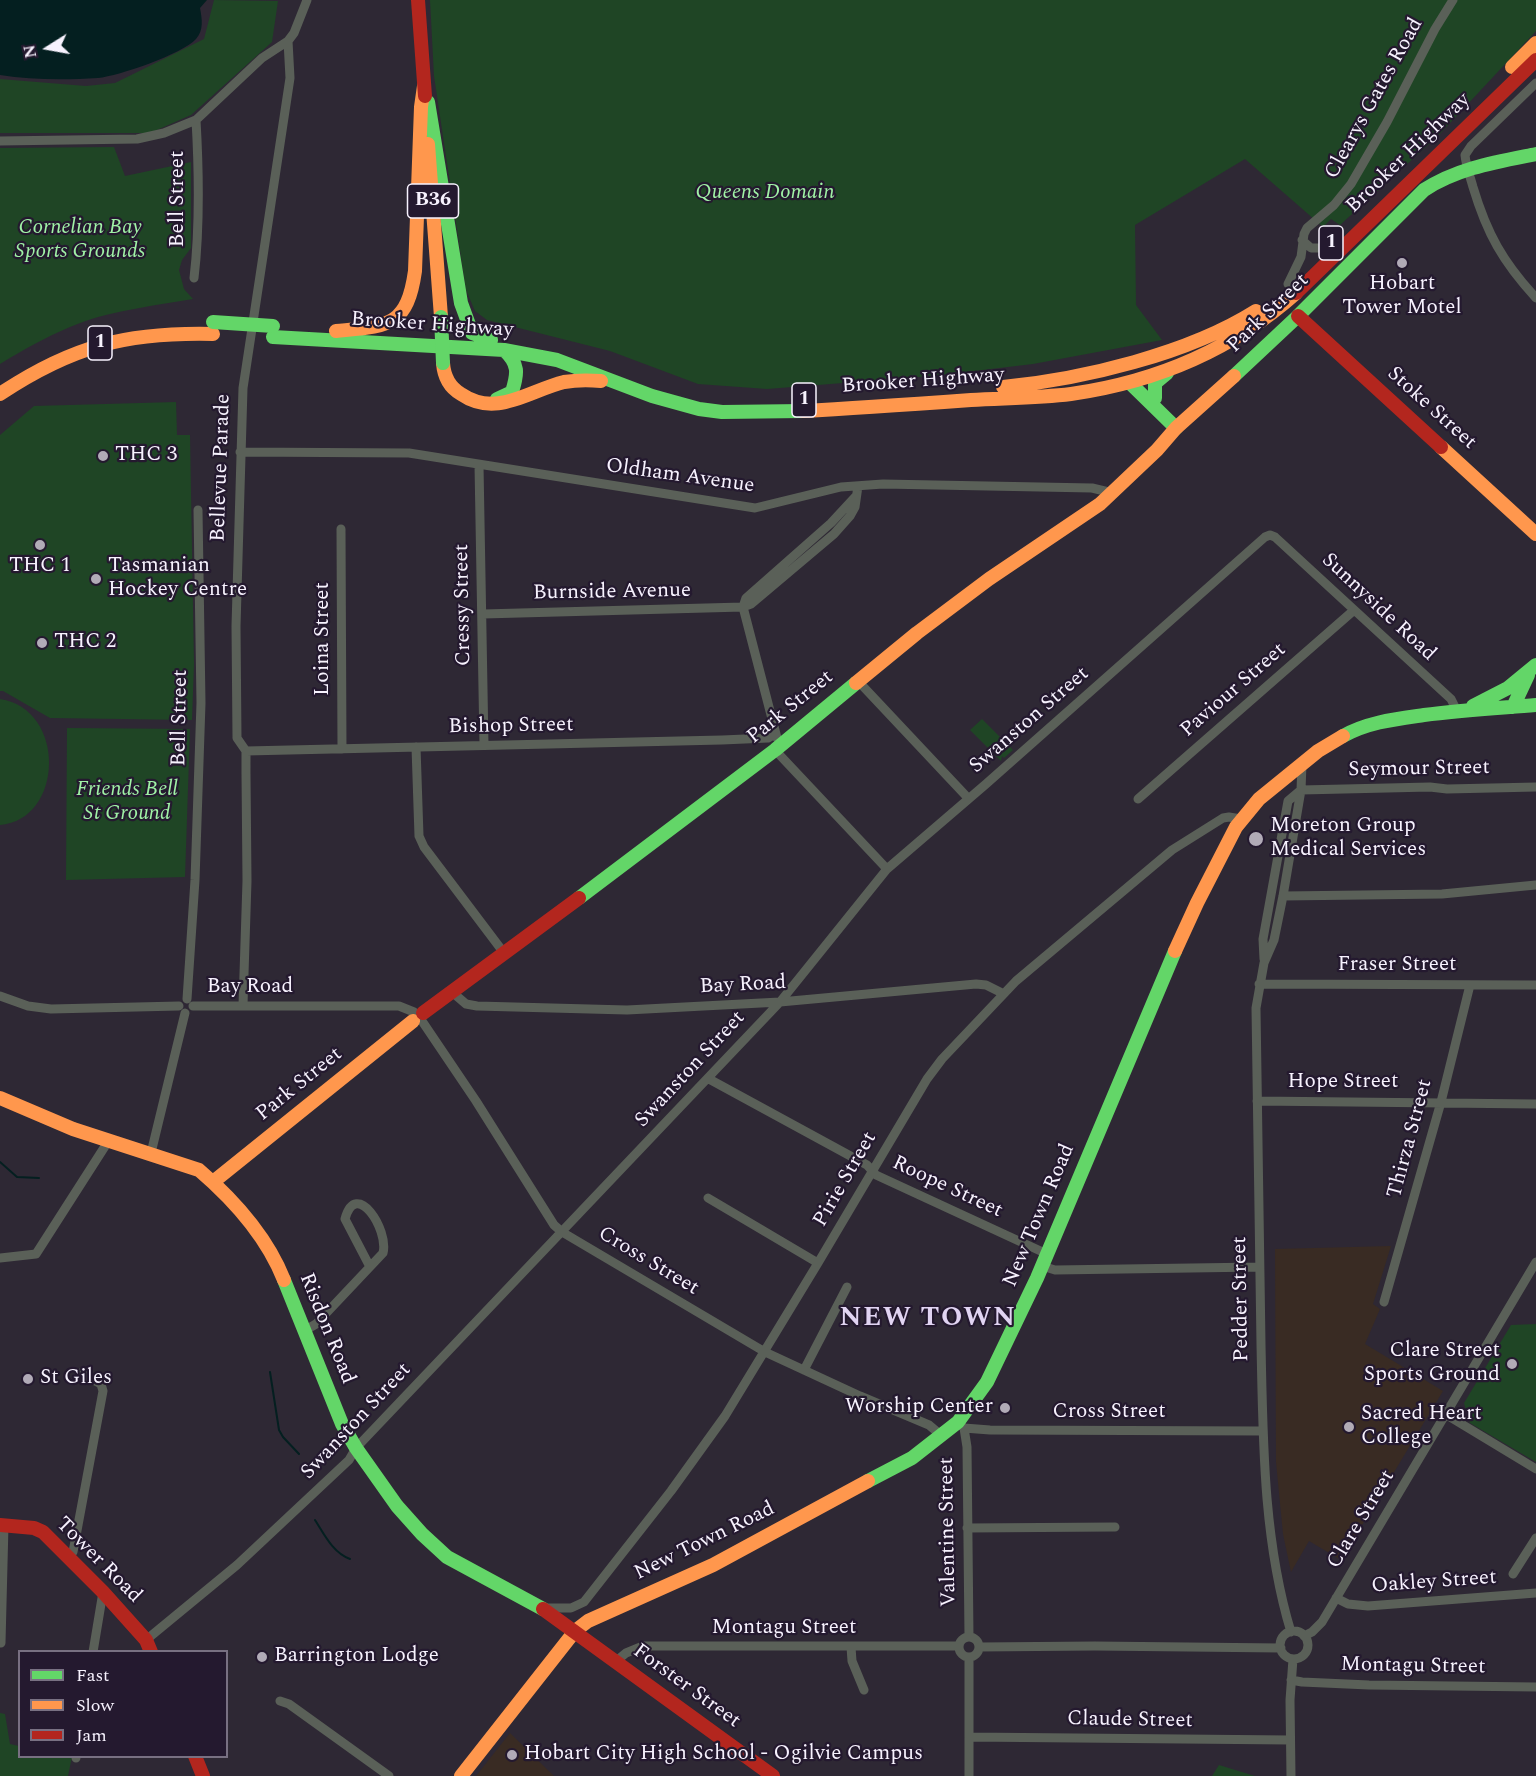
<!DOCTYPE html>
<html>
<head>
<meta charset="utf-8">
<style>
	body { margin:0 }
	#map { position:relative; width:1536px; height:1776px; overflow:hidden; background:#2e2834; font-family:Spectral,serif }
	canvas { display:block }
	.legend { position:absolute; left:18px; top:1650px; width:210px; height:108px; box-sizing:border-box; background:#24192f; border:2px solid #787082; margin:0; padding:8px 10px; list-style:none; font-size:18px; color:#f7f2fe }
	.legend li { display:flex; align-items:center; gap:12px; height:30px }
	.legend b { width:30px; border:2px solid #787082 }
	.north { position:absolute; left:18px; top:18px; width:60px; height:60px; -webkit-text-stroke:4px #24192f; paint-order:stroke; rotate:259deg; font-size:16px; font-weight:700; line-height:24px; text-align:center; color:#f7f2fe }
	.north::after { content:''; display:block; margin:auto; width:21px; height:27px; background:#f7f2fe; clip-path:polygon(50% 0,100% 100%,50% 72%,0 100%) }
</style>
</head>
<body>
<div id="map">
<canvas width="1536" height="1776"></canvas>
<ul class="legend">
<li><b style="height:8px;background:#63d668"></b>Fast</li>
<li><b style="height:8px;background:#ff974d"></b>Slow</li>
<li><b style="height:8px;background:#b3261e"></b>Jam</li>
</ul>
<div class="north">N</div>
</div>
<script>
const g = document.querySelector('canvas').getContext('2d');
g.lineJoin = 'round';
function fillPath(path, color) { g.fillStyle = color; g.fill(path, 'evenodd'); }
function strokePath(path, color, width, dash) { g.strokeStyle = color; g.lineWidth = width; g.lineCap = dash ? 'butt' : 'round'; g.setLineDash(dash || []); g.stroke(path); }
function label(font, color, halo, rows, align = 'center') {
  g.font = font + ' Spectral,serif'; g.lineWidth = 4.5; g.setLineDash([]); g.textBaseline = 'middle'; g.strokeStyle = halo; g.fillStyle = color; for (const [text, x, y, turn = 0] of rows) {
    g.save(); g.translate(x, y); g.rotate((+turn || 0) * Math.PI / 180); g.textAlign = isNaN(turn) ? turn : align; if (halo) g.strokeText(text, 0, 0); g.fillText(text, 0, 0); g.restore();
  }
}
fillPath(new Path2D(`
	M1391,1246L1373,1304L1380,1309L1365,1344L1443,1391L1341,1560L1309,1541L1291,1572L1283,1534L1276,1462L1275,1249Z
	M510,1733L554,1776H476Z`), '#392b23');
fillPath(new Path2D(`
	M214,0L278,1L272,42L191,115L150,133H0V79L86,86L115,83L204,39Z
	M430,0H1536V31L1437,137L1340,225L1331,219L1323,227L1245,159L1135,225L1136,305L1162,340L1033,364L932,376L767,389L698,384L610,351L487,320L475,311L466,290L434,76Z
	M114,147L125,176L191,162V248L182,260L179,270L184,289L193,299C153,306 107,311 70,327C46,337 23,350 0,364V148Z
	M176,402L177,435H190L194,664L192,720L50,718L3,691H0V435L34,406Z
	M0,699C67,709 64,820 0,825Z
	M982,719L1013,750L1004,758L1002,756L1001,761L970,730Z
	M67,728L190,729L185,877L66,880Z
	M1536,1324V1462L1470,1423L1464,1403L1511,1325Z
	M0,1713L5,1714L10,1744L19,1746L20,1756L72,1757L68,1776H0Z
	M1219,1765L1255,1776H1212Z`), '#1f4525');
fillPath(new Path2D(`
	M0,0H207L200,8C202,19 204,30 196,39C182,54 119,76 98,78C66,80 31,80 0,75Z`), '#041f20');
strokePath(new Path2D(`
	M0,1162L17,1177L39,1178
	M270,1372L279,1430L283,1437L299,1454
	M315,1520C324,1534 333,1553 350,1559`), '#041f20', 2);
strokePath(new Path2D(`
	M1536,83L1471,146L1465,155C1466,166 1470,176 1473,187C1487,234 1503,262 1536,298
	M0,141L137,139L164,133L196,120L262,58L288,41L294,33L307,0
	M1302,240L1311,248H1326
	M194,278C200,227 199,172 196,120
	M1288,284L1301,257L1304,234L1307,228L1334,205L1351,184L1387,122L1435,29L1453,0
	M240,452L409,453L755,508L841,487L883,484L1092,488L1113,493
	M479,465L484,745
	M341,529L342,749
	M743,607L746,598L831,523L856,496
	M743,607L777,738
	M483,614L743,607L751,604L834,534L850,516L855,507L858,486
	M858,681L968,798
	M416,747L419,836L424,847L504,953
	M775,750L887,869
	M246,751L722,740L768,738L775,734
	M1301,790L1430,787L1447,789L1536,787
	M1138,799L1353,611
	M1283,896L1442,894L1536,885
	M1264,959L1263,939L1288,801L1301,790
	M1259,984L1536,985
	M452,992L466,1004L477,1006L627,1010L780,1002L976,984L986,985L1002,993
	M0,996L28,1006L51,1009L179,1006
	M187,999L195,880L201,703L198,510
	M243,1005L247,881L246,774V751L237,738L236,626L243,388L290,78L288,41
	M193,1006H399L414,1012
	M422,1021L476,1101L554,1225L562,1232L765,1352L860,1396L929,1425L942,1436
	M709,1079L867,1165L876,1175L1047,1254
	M1257,1101L1536,1104
	M151,1153L185,1013
	M708,1198L818,1263
	M0,1258L36,1254L109,1140
	M1042,1266L1055,1270L1259,1267
	M1384,1302L1441,1102L1470,985
	M304,1331L316,1324L383,1253C389,1230 356,1178 345,1219L369,1265
	M804,1370L847,1287
	M1445,1414L1536,1469
	M958,1422L964,1428L990,1430L1263,1431
	M964,1428L967,1447L969,1637
	M967,1528L1115,1527
	M69,1557L73,1552L103,1391L101,1384L80,1373
	M1513,1574L1536,1538
	M1336,1598L1348,1604L1368,1606L1536,1593
	M541,1608H571L584,1602L671,1491L725,1416L818,1263L927,1079L942,1059L1016,981L1172,850L1223,818L1229,817L1241,819
	M1280 1645a14 14 0 1 1 28 0a14 14 0 1 1-28 0Z
	M1291,1632C1263,1540 1263,1439 1261,1344C1259,1232 1257,1120 1256,1008L1264,963L1274,940L1283,896L1301,790L1302,764
	M1304,1636L1312,1632L1322,1622L1536,1262
	M959 1647a10 10 0 1 1 20 0a10 10 0 1 1-20 0Z
	M146,1640L237,1565L349,1460L356,1448L780,1002L887,869L986,784L1265,537L1270,535L1275,537L1451,699L1457,711
	M1,1643L4,1525
	M851,1647L852,1661L864,1690
	M979,1647L1095,1646L1281,1648
	M93,1652L103,1592
	M969,1657V1776
	M615,1662L626,1653L643,1646H958
	M1291,1680L1302,1682L1369,1685L1536,1687
	M280,1701L289,1704L389,1776
	M969,1737L1290,1740
	M76,1758V1756
	M1291,1776L1290,1700L1293,1659`), '#5a6058', 9);
strokePath(new Path2D(`
	M428,102L461,303L472,333L491,340
	M273,337L504,350L557,360L652,396L699,409L722,412L803,411
	M1234,376L1298,316L1424,190C1458,168 1496,162 1536,154
	M1130,383L1176,428
	M1155,398V383L1167,373
	M497,399L512,392C518,373 519,364 504,350
	M1473,706L1508,688L1536,665
	M1513,707L1528,675
	M1343,736C1368,722 1396,719 1424,715C1461,710 1499,708 1536,705
	M579,898L775,750L856,683
	M284,1280L342,1424L356,1448L397,1506L422,1534L447,1557L543,1609
	M868,1481L912,1458L958,1422L987,1382L1037,1278L1175,951`), '#63d668', 14);
strokePath(new Path2D(`
	M1512,67L1536,43
	M428,144L441,317
	M336,331C387,326 407,328 415,271L421,107L424,86
	M443,363C444,377 449,387 461,394C496,418 528,391 564,382C576,380 588,380 601,381
	M1003,387C1083,379 1188,354 1256,311
	M0,394C72,346 127,332 213,334
	M803,411C859,408 915,404 971,400C1004,398 1038,398 1071,394C1155,382 1232,350 1296,293
	M1441,447L1536,534
	M856,683L917,633L989,579L1100,504L1157,450L1176,428L1234,376
	M1175,951L1197,903L1236,827L1259,799L1318,751L1343,736
	M0,1098L73,1129L199,1170C234,1200 267,1237 284,1280
	M213,1182L413,1021
	M461,1776L575,1631L588,1621L713,1565L868,1481`), '#ff974d', 14);
strokePath(new Path2D(`
	M418,0L425,96
	M1296,293L1536,60
	M1298,316L1441,447
	M423,1013L579,898
	M0,1525L34,1528L43,1532L103,1592L146,1640L151,1652
	M543,1609L773,1776
	M195,1756L203,1776`), '#b3261e', 14);
strokePath(new Path2D(`
	M441,317L443,363
	M213,322L273,326`), '#63d668', 14);
for (const [x, y, r, color] of [
	[1402,263,6,"#b1abb7"],
	[103,456,6,"#b1abb7"],
	[40,545,6,"#b1abb7"],
	[96,579,6,"#b1abb7"],
	[42,643,6,"#b1abb7"],
	[1256,839,8,"#b1abb7"],
	[1512,1364,6,"#b1abb7"],
	[28,1379,6,"#b1abb7"],
	[1005,1408,6,"#b1abb7"],
	[1349,1427,6,"#b1abb7"],
	[262,1657,6,"#b1abb7"],
	[512,1755,6,"#b1abb7"]
]) { const dot = new Path2D(); dot.arc(x, y, r, 0, 2 * Math.PI); g.fillStyle = color; g.fill(dot); strokePath(dot, '#24192f', 2); }
for (const [x, y, w] of [
	[433,201,51],
	[1331,243,24],
	[100,343,24],
	[804,400,24]
]) { const box = new Path2D(); box.roundRect(x - w / 2, y - 17, w, 34, 4.5); g.fillStyle = '#24192f'; g.fill(box); strokePath(box, '#f7f2fe', 1.5); }
label('bold 20px', '#f7f2fe', null, [
	["B36",433,201],
	["1",1331,243],
	["1",100,343],
	["1",804,400]
]);
label('21px', '#f7f2fe', '#24192f', [
	["Clearys Gates Road",1375,99,-61],
	["Brooker Highway",1409,154,-44],
	["Bell Street",179,199,-90],
	["Park Street",1269,314,-44],
	["Brooker Highway",432,326,4],
	["Brooker Highway",923,382,-4],
	["Stoke Street",1431,409,42],
	["Bellevue Parade",222,468,-88],
	["Oldham Avenue",680,477,8],
	["Burnside Avenue",612,593,-1],
	["Cressy Street",464,605,-91],
	["Sunnyside Road",1378,608,43],
	["Loina Street",324,639,-90],
	["Paviour Street",1234,691,-41],
	["Park Street",791,708,-39],
	["Bell Street",181,718,-89],
	["Swanston Street",1030,721,-41],
	["Bishop Street",511,727,-1],
	["Seymour Street",1419,770,-1],
	["Fraser Street",1397,966],
	["Bay Road",743,986,-3],
	["Bay Road",250,988],
	["Swanston Street",691,1070,-47],
	["Hope Street",1343,1083],
	["Park Street",300,1085,-39],
	["Thirza Street",1411,1139,-75],
	["Pirie Street",846,1180,-60],
	["Roope Street",947,1188,25],
	["New Town Road",1040,1216,-67],
	["Cross Street",648,1262,31],
	["Pedder Street",1242,1299,-91],
	["Risdon Road",326,1329,68],
	["Cross Street",1109,1413],
	["Swanston Street",357,1422,-47],
	["Clare Street",1362,1520,-59],
	["Valentine Street",949,1532,-91],
	["New Town Road",705,1542,-26],
	["Tower Road",98,1561,45],
	["Oakley Street",1434,1583,-4],
	["Montagu Street",784,1629],
	["Montagu Street",1413,1667,1],
	["Forster Street",686,1687,36],
	["Claude Street",1130,1721,1]
]);
label('italic 21px', '#a0f2a6', '#24192f', [
	["Queens Domain",765,194],
	["Cornelian Bay",80,229],
	["Sports Grounds",80,253],
	["Friends Bell",127,791],
	["St Ground",127,815]
]);
label('21px', '#f7f2fe', '#24192f', [
	["Hobart",1402,285,"center"],
	["Tower Motel",1402,309,"center"],
	["THC 3",115,456],
	["THC 1",40,567,"center"],
	["Tasmanian",108,567],
	["Hockey Centre",108,591],
	["THC 2",54,643],
	["Moreton Group",1270,827],
	["Medical Services",1270,851],
	["Clare Street",1500,1352,"right"],
	["Sports Ground",1500,1376,"right"],
	["St Giles",40,1379],
	["Worship Center",993,1408,"right"],
	["Sacred Heart",1361,1415],
	["College",1361,1439],
	["Barrington Lodge",274,1657],
	["Hobart City High School - Ogilvie Campus",524,1755]
], 'left');
g.letterSpacing = '1.5px';
label('bold 27px', '#e1d4f2', '#24192f', [
	["NEW TOWN",928,1320]
]);
g.letterSpacing = '0px';
</script>
</body>
</html>
